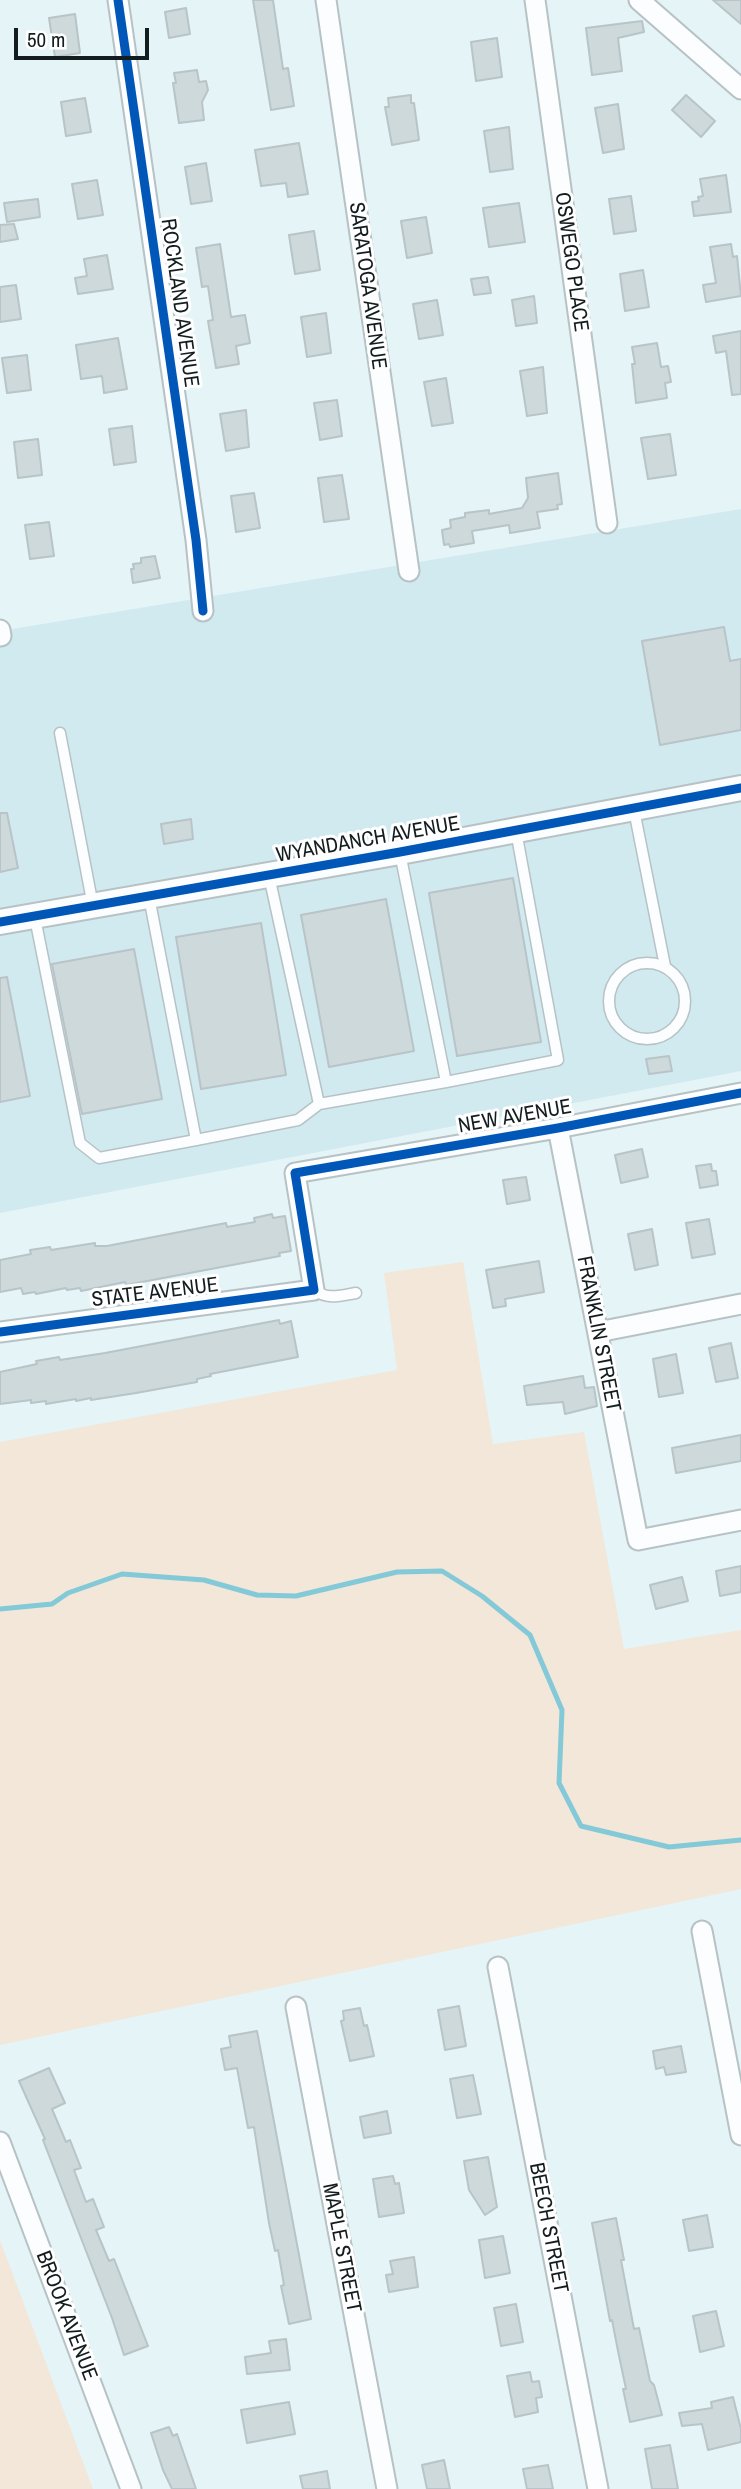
<!DOCTYPE html>
<html>
<head>
<meta charset="utf-8">
<style>
	body { margin:0 }
	#map { position:relative; width:741px; height:2489px; overflow:hidden; background:#e5f4f7; font-family:"Archivo Narrow",sans-serif }
	canvas { display:block }
	.scale { position:absolute; left:14px; top:28px; width:135px; height:32px; box-sizing:border-box; border:4px solid #131c1e; border-top:0; padding-left:9px; font-size:21px; line-height:24px; white-space:nowrap; color:#131c1e; -webkit-text-stroke:5px #fff; paint-order:stroke }
</style>
</head>
<body>
<div id="map">
<canvas width="741" height="2489"></canvas>
<div class="scale">50 m</div>
</div>
<script>
const g = document.querySelector('canvas').getContext('2d');
g.lineJoin = 'round';
function fillPath(path, color) { g.fillStyle = color; g.fill(path, 'evenodd'); }
function strokePath(path, color, width, dash) { g.strokeStyle = color; g.lineWidth = width; g.lineCap = dash ? 'butt' : 'round'; g.setLineDash(dash || []); g.stroke(path); }
function label(font, color, halo, rows, align = 'center') {
  g.font = font + ' "Archivo Narrow",sans-serif'; g.lineWidth = 6; g.setLineDash([]); g.textBaseline = 'middle'; g.strokeStyle = halo; g.fillStyle = color; for (const [text, x, y, turn = 0] of rows) {
    g.save(); g.translate(x, y); g.rotate((+turn || 0) * Math.PI / 180); g.textAlign = isNaN(turn) ? turn : align; if (halo) g.strokeText(text, 0, 0); g.fillText(text, 0, 0); g.restore();
  }
}
fillPath(new Path2D(`
	M741,509V1071L0,1213V631Z`), '#d1eaf0');
fillPath(new Path2D(`
	M463,1262L493,1444L584,1432L624,1649L741,1630V1889L0,2045V1442L397,1370L384,1273Z
	M0,2240L93,2489H0Z`), '#f2e7d8');
strokePath(new Path2D(`
	M0,1609L52,1604L68,1593L122,1574L204,1580L257,1595L296,1596L397,1572L442,1571L482,1596L530,1635L562,1710L559,1783L581,1826L669,1847L741,1840`), '#83c9d8', 5);
const building = new Path2D(`
	M253,0H273L283,69L288,68L294,106L271,110Z
	M713,0H741V24Z
	M186,8L190,34L169,38L165,12Z
	M75,14L80,53L55,57L49,18Z
	M642,21L644,32L618,38L622,71L592,75L586,28Z
	M497,38L502,77L476,81L471,42Z
	M197,70L199,82L206,81L208,90L202,102L204,120L179,123L173,83H176L174,73Z
	M411,95V103H414L419,140L392,145L385,107H389L388,98Z
	M686,95L715,121L701,137L672,110Z
	M85,98L91,132L66,136L61,102Z
	M618,104L624,149L603,153L595,108Z
	M509,127L513,169L490,172L484,131Z
	M299,143L308,194L288,197L286,183L261,186L255,150Z
	M206,163L212,201L191,204L185,167Z
	M726,175L731,212L694,216L692,202L699,201L698,197L703,196L700,179Z
	M97,180L103,215L78,219L72,184Z
	M631,196L636,231L614,234L609,199Z
	M38,199L40,217L7,222L4,203Z
	M519,203L525,242L489,247L483,208Z
	M426,217L432,253L407,258L401,221Z
	M14,224L18,239L0,242V225Z
	M314,231L320,270L295,274L289,235Z
	M220,244L231,317L245,315L250,343L236,346L239,364L216,368L208,321L213,320L208,286L202,287L196,248Z
	M731,244L733,257L737,256L741,296L706,302L703,285L716,283L710,247Z
	M107,255L113,289L78,294L75,278L87,276L84,259Z
	M643,270L649,307L625,311L620,274Z
	M488,277L491,293L474,295L471,279Z
	M16,285L21,319L0,322V287Z
	M534,296L537,323L516,326L512,300Z
	M437,300L443,335L419,339L413,304Z
	M326,313L331,353L307,357L301,317Z
	M741,331V394L732,395L726,351L716,353L713,336Z
	M118,338L127,389L104,393L102,376L81,379L76,345Z
	M657,343L661,367L668,366L671,382L665,383L667,398L636,403L632,364H635L632,347Z
	M27,355L31,390L7,393L2,358Z
	M543,367L547,413L527,416L520,371Z
	M446,378L453,423L432,426L424,382Z
	M337,400L342,436L320,440L314,403Z
	M246,410L249,447L226,451L220,414Z
	M132,426L136,462L114,465L109,429Z
	M670,434L676,475L648,479L641,438Z
	M38,439L42,475L18,478L14,442Z
	M558,473L562,504L557,505L558,509L537,512L540,528L510,533L509,525L472,531L474,543L450,547L449,544L444,545L442,530L451,528L450,520L465,517V513L489,510V514L522,508L528,498L526,478Z
	M342,475L349,519L324,522L318,478Z
	M254,493L260,528L236,532L231,496Z
	M49,522L54,556L30,559L25,525Z
	M155,556L160,578L133,583L131,569H134L133,564L141,563V558Z
	M724,627L730,661L741,659V730L660,745L642,641Z
	M0,813H7L18,868L0,872Z
	M191,819L193,839L164,844L161,824Z
	M513,878L541,1042L457,1056L429,893Z
	M386,899L414,1051L329,1067L301,915Z
	M261,923L286,1075L201,1089L176,937Z
	M134,949L162,1099L82,1114L52,964Z
	M7,977L30,1096L0,1102V978Z
	M669,1056L672,1071L649,1074L646,1059Z
	M642,1149L648,1177L621,1183L615,1155Z
	M711,1164L712,1171H716L718,1185L700,1188L696,1166Z
	M526,1177L530,1200L507,1204L503,1180Z
	M272,1214L273,1218L285,1216L291,1251L279,1253L280,1256L126,1285L125,1282L81,1291L80,1288L67,1290L66,1288L36,1294L35,1292L23,1294L21,1288L0,1292V1260L31,1254L30,1250L50,1247L51,1250L95,1243V1246H107L226,1223L227,1227L255,1222L254,1218Z
	M709,1219L715,1254L692,1258L686,1223Z
	M652,1229L658,1265L635,1270L628,1234Z
	M539,1261L544,1292L505,1299L506,1306L493,1308L486,1270Z
	M279,1320L280,1324L291,1321L298,1357L210,1374L211,1376L197,1379V1382L136,1393L91,1400V1398L76,1401V1399L46,1404V1401L31,1403V1400L0,1404V1372L37,1364L36,1361L59,1357L60,1360L105,1353Z
	M731,1343L738,1378L716,1382L709,1348Z
	M676,1354L683,1393L659,1397L653,1359Z
	M583,1376L585,1388L594,1387L597,1406L565,1414L563,1402L527,1405L524,1386Z
	M741,1435V1461L676,1473L672,1448Z
	M741,1566V1592L720,1596L716,1571Z
	M682,1577L688,1601L656,1609L650,1585Z
	M459,2006L466,2046L445,2050L438,2010Z
	M360,2008L364,2026L367,2025L374,2056L350,2061L341,2021L344,2020L343,2011Z
	M257,2031L311,2319L289,2324L281,2286L284,2285L278,2250L275,2251L269,2223L254,2127L248,2128L237,2068L225,2070L221,2049L231,2047L229,2036Z
	M681,2046L686,2072L666,2075L664,2067L656,2069L653,2051Z
	M49,2068L65,2103L52,2109L66,2142L70,2140L81,2168L74,2170L86,2202L93,2199L104,2227L96,2230L109,2261L114,2259L148,2346L124,2355L112,2318L43,2140L45,2139L19,2081Z
	M473,2075L481,2114L457,2118L450,2079Z
	M387,2111L391,2133L364,2138L360,2117Z
	M488,2157L497,2207L485,2215L469,2190L464,2161Z
	M393,2176L395,2184L399,2183L404,2213L379,2217L373,2179Z
	M707,2215L713,2247L689,2251L683,2220Z
	M616,2218L624,2260H621L634,2329L639,2328L650,2381L654,2385L662,2415L630,2422L623,2389H626L618,2351L612,2320L610,2321L592,2223Z
	M503,2236L510,2273L485,2278L479,2240Z
	M414,2257L418,2287L389,2292L386,2275L393,2274L390,2261Z
	M516,2304L523,2342L501,2346L494,2308Z
	M716,2311L724,2346L700,2352L693,2316Z
	M286,2339L290,2370L247,2374L245,2357L271,2353L269,2341Z
	M530,2372L532,2382L539,2381L542,2397L536,2398L538,2412L515,2417L507,2376Z
	M733,2397L741,2429V2442L708,2450L702,2424L682,2426L679,2413L712,2408L711,2402Z
	M289,2402L295,2434L247,2443L241,2410Z
	M169,2427L173,2436L177,2434L196,2489H172L163,2470L151,2433Z
	M670,2445L678,2489H652L645,2449Z
	M444,2460L450,2489H427L422,2465Z
	M548,2465L553,2489H527L523,2469Z
	M327,2471L330,2489H303L300,2476Z`);
fillPath(building, '#ced9db');
strokePath(building, '#b8c4c7', 2);
const service = new Path2D(`
	M60,733L93,906
	M634,810L665,966
	M400,853L446,1082L558,1060L516,831
	M149,897L196,1140L298,1120L319,1104L269,876
	M35,918L80,1143L99,1158L196,1140
	M609 1001a38 38 0 1 1 76 0a38 38 0 1 1-76 0Z
	M319,1104L446,1082
	M314,1290C328,1300 339,1296 356,1293`);
const minor = new Path2D(`
	M118,0L196,540L203,611
	M326,0L409,571
	M535,0L607,523
	M639,0L741,89
	M0,630L1,636
	M558,1128L638,1540L741,1520
	M0,1332L314,1290L295,1173L558,1128L741,1093
	M598,1332L741,1304
	M702,1931L741,2135
	M498,1967L598,2489
	M296,2007L387,2489
	M0,2142L131,2489`);
const tertiary = new Path2D(`
	M0,922L400,852L741,788`);
strokePath(service, '#b7c2c5', 13);
strokePath(minor, '#b7c2c5', 23);
strokePath(tertiary, '#b7c2c5', 28);
strokePath(service, '#fbfdfe', 10);
strokePath(minor, '#fbfdfe', 19);
strokePath(tertiary, '#fbfdfe', 24);
strokePath(new Path2D(`
	M118,0L196,540L203,611
	M0,922L400,852L741,788
	M0,1332L314,1290L295,1173L558,1128L741,1093`), '#0057b8', 9);
label('21px', '#131c1e', '#fff', [
	["OSWEGO PLACE",571,262,82],
	["SARATOGA AVENUE",367,286,82],
	["ROCKLAND AVENUE",179,303,82],
	["WYANDANCH AVENUE",368,840,-10],
	["NEW AVENUE",515,1117,-10],
	["STATE AVENUE",155,1293,-7],
	["FRANKLIN STREET",598,1334,79],
	["BEECH STREET",548,2228,79],
	["MAPLE STREET",341,2248,79],
	["BROOK AVENUE",66,2316,69]
]);
</script>
</body>
</html>
